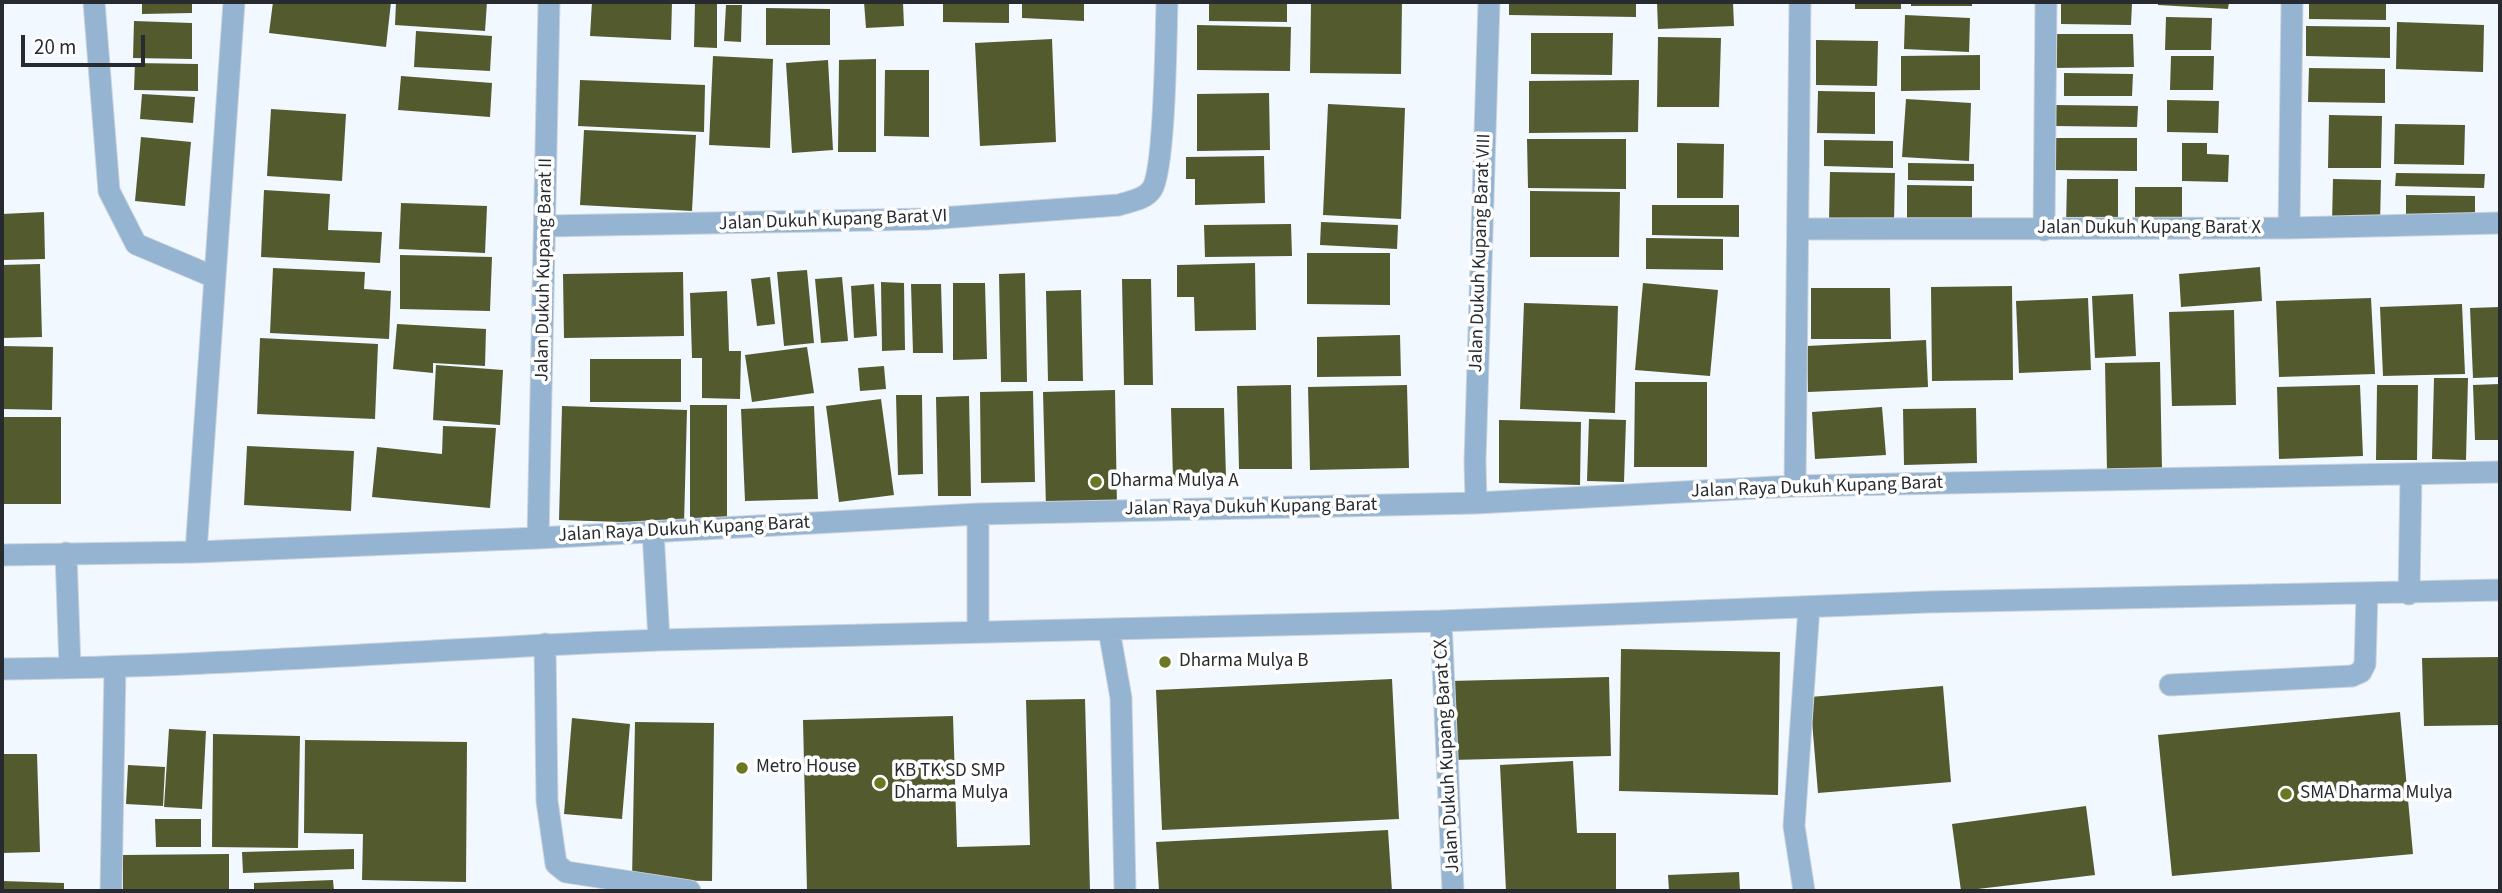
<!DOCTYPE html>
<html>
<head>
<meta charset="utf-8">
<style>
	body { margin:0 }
	#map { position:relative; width:2502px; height:893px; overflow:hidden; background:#f2f8ff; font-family:"Source Sans 3",sans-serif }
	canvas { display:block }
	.frame { position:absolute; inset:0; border:4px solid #272b2f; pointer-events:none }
	.scale { position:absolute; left:21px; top:35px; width:124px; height:32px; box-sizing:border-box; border:4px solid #272b2f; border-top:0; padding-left:9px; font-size:21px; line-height:24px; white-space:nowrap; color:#272b2f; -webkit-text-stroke:5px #fff; paint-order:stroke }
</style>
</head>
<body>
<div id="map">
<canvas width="2502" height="893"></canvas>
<div class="frame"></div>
<div class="scale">20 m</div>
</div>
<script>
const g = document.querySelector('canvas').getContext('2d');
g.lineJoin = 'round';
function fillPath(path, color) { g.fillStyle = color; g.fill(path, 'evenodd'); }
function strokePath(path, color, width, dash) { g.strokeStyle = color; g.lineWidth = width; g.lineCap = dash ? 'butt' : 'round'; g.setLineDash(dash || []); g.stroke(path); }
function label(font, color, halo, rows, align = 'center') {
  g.font = font + ' "Source Sans 3",sans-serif'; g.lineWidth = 7; g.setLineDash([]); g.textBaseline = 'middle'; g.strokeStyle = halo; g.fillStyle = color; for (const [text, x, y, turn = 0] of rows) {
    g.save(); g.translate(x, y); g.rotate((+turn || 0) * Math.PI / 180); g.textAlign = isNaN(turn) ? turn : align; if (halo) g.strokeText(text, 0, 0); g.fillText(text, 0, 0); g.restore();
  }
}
fillPath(new Path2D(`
	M142,2H192V13L142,14Z
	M273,2H391L386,47L269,33Z
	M396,2H487L485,31L395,25Z
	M592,2H672L671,40L590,36Z
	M695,2H717V48L694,47Z
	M864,2H903L904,26L866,28Z
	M943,2H1009V23L943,22Z
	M1022,2H1084V21L1022,18Z
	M1209,2H1287V22L1209,21Z
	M1311,2H1402L1401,74L1310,73Z
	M1509,2H1636V17L1509,15Z
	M1657,2H1733L1734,26L1658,29Z
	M1855,2H1901V9H1855Z
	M1911,2H1972V6H1911Z
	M2061,2L2132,3L2131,25L2061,24Z
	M2158,2H2229L2228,9L2158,5Z
	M2309,2H2386V20L2309,19Z
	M726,5H742L741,42L724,41Z
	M766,8L830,9V45H766Z
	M1905,15L1970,18L1969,52L1904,49Z
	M2166,17L2212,18L2211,50H2165Z
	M134,21L192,23V59L133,58Z
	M2397,22L2484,25L2483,72L2396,69Z
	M1197,25L1291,27L1290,71L1197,70Z
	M2306,26L2390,27V58L2306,56Z
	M416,31L492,36L490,71L414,67Z
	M1531,33H1613L1612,75L1531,74Z
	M2051,34H2133L2134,67L2052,68Z
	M1658,37L1721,38L1719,107H1657Z
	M1052,39L1056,142L980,146L975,43Z
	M1816,40L1878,41L1877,86L1816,85Z
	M1980,55V90L1901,91V56Z
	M713,56L773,59L770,148L709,145Z
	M2171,56H2214L2213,90H2170Z
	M876,59V152H838L839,60Z
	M828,60L833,150L792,153L786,63Z
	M135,63L198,64V91L134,90Z
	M2309,68L2385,69V103L2308,102Z
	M885,70H929V137L884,136Z
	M2064,73L2133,74L2132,96H2064Z
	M401,76L492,83L490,117L398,110Z
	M580,80L705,85L704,132L578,126Z
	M1639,80L1638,132L1529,133V81Z
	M1818,91L1875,92V134L1817,133Z
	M1269,93L1270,150L1197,151V94Z
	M142,94L195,97L193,123L140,119Z
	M1906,99L1971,103L1969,161L1902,157Z
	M2167,100L2219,101L2218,133L2167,132Z
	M1328,104L1405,108L1401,219L1323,215Z
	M2054,105L2138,106L2137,127L2054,126Z
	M271,109L346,114L342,181L267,176Z
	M2329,115L2382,116L2381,168H2328Z
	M2395,124L2465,125L2464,165L2394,164Z
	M584,130L696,135L692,211L580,205Z
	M141,137L191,142L185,206L135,201Z
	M2050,138H2137V171L2049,170Z
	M1527,139H1626V189L1528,188Z
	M1824,140L1893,141V168L1824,166Z
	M1677,143L1724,144L1723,198H1677Z
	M2182,143H2207V154L2229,155L2228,182L2182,181Z
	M1264,156L1265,203L1195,205V179H1186V157Z
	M1908,163L1974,164V181L1908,180Z
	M1830,172L1895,173L1894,222L1829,221Z
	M2396,173L2485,174L2484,188L2395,186Z
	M2067,179H2118V226H2066Z
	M2333,179L2381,180L2380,224L2332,223Z
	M1907,185L1972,186V222L1907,221Z
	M2135,187H2182V227L2135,226Z
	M264,190L330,194L328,230L382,232L380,263L261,257Z
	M1530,191L1620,192L1619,257H1530Z
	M2406,195L2475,196V224L2406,223Z
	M401,203L487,206L485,253L399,249Z
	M1652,205H1739V237L1652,235Z
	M44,212L45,259L2,260V214Z
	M1321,222L1398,225L1397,249L1320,245Z
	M1291,224L1292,256L1205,257L1204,225Z
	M1646,238L1723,239V270L1646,269Z
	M1307,253H1390V305L1307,304Z
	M400,255L492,257L490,311L400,309Z
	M1255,263L1256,330L1195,331L1194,297H1177V265Z
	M40,264L42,337L2,338V265Z
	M2260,267L2262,301L2181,307L2179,274Z
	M273,268L365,272L364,289L391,291L389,339L270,333Z
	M807,270L814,343L784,346L777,272Z
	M683,272L684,336L564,338L563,274Z
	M1025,273L1027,382H1001L999,274Z
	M770,277L775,324L757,326L751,279Z
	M842,277L848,341L821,343L815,279Z
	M1122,279H1151L1153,385H1124Z
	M881,282L904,283L905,350L882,351Z
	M953,283H985L987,359L953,360Z
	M1643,283L1718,290L1710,376L1635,370Z
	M874,284L877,336L854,338L851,286Z
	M911,284H941L943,353H913Z
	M2012,286L2013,380L1932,381L1931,287Z
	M1811,288H1890L1891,339H1811Z
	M1081,290L1083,381H1048L1046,291Z
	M727,291L729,351H741L740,399L702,398V358H692L690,293Z
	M2133,294L2136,356L2095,358L2092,296Z
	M2088,298L2091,370L2019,373L2016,301Z
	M2371,298L2375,374L2279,377L2276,301Z
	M1524,303L1618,306L1615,413L1520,409Z
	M2462,304L2465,374L2383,376L2380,307Z
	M2500,307V377L2473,378L2470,308Z
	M2234,310L2236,405L2172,406L2169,312Z
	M397,324L486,329L485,366L433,363V373L393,369Z
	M1400,335L1401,376L1317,377V337Z
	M260,338L378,344L375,419L257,414Z
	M1926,340L1928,387L1808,392L1807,346Z
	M2,346L53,347L52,410L2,409Z
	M807,347L814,393L752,402L745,355Z
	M590,359H681V402H590Z
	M2160,362L2162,470L2107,471L2105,363Z
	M436,365L503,370L500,425L433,420Z
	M884,366L886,389L860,391L858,368Z
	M2434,378H2468L2466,460L2432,459Z
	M1635,382H1707V467H1634Z
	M2500,384V440H2475L2473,385Z
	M1291,385L1292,469H1239L1237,386Z
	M1407,385L1409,468L1310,470L1308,387Z
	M2360,385L2363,456L2279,459L2277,387Z
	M2377,385H2418L2417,460H2376Z
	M1115,390L1117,508H1046L1043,392Z
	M1033,391L1035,482L981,483L980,392Z
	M896,395H922L923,474L898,475Z
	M969,396L971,496H938L936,397Z
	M881,399L894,495L839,502L826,406Z
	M690,405H727V519L690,518Z
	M562,406L687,410L684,524L559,520Z
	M814,406L818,499L745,501L741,409Z
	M1882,407L1886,455L1815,459L1812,412Z
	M1171,408H1224L1226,478L1173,479Z
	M1976,408L1977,463L1904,465L1903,409Z
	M2,417H61V504H2Z
	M1589,419L1626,420L1624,482L1587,481Z
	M1499,420L1581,422L1580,485L1499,483Z
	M443,426L496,428L490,508L372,497L377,447L442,454Z
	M247,446L354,451L351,511L244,505Z
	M1621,649L1780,652L1778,795L1619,791Z
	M2500,657V725L2424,726L2422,658Z
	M1609,677L1611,756L1452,760L1450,681Z
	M1392,679L1399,819L1162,830L1156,690Z
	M1943,686L1951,782L1818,793L1810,697Z
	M1085,699L1090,891H807L803,720L953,716L957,847L1030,845L1026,700Z
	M2400,712L2413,854L2172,876L2158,735Z
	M572,718L630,724L622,819L564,814Z
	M635,722L714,723L712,881L632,880Z
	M169,729L206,731L202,809L164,807Z
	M213,734L300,736L298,848L212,847Z
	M305,740L467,742L466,882L362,880L363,834L304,833Z
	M2,754H37L40,852L2,853Z
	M1573,761L1577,833H1616V891H1506L1500,765Z
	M128,765L165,767L163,806L126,804Z
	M2086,806L2095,875L1961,891L1952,824Z
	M155,819H201V847H156Z
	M1388,830L1392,891H1159L1156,842Z
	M354,849V869L243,873L242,852Z
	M229,854V891H123V855Z
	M1739,872L1740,891H1669L1668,875Z
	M333,880L334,891H254V883Z
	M2,881L64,883V891H2Z`), '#535a2e');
const minor = new Path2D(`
	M94,2L109,191L136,244L214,277
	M546,226L927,219L1119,205C1130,201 1145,200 1152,189C1165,169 1166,34 1167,2
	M2289,228L2292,2
	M1800,229L2289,228L2500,223
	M2044,230L2046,2
	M1795,486L1800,2
	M1476,503L1475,461L1489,2
	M978,514V630
	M653,531L659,640
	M538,538L549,2
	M196,552L234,2
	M66,553L70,668
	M2,555L196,552L538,538L978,514L1476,503L1795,486L2500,472
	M2409,594L2411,476
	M1441,621L1453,891
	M1109,630L1121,698L1125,891
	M545,644L547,801L556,864L566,872L690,891
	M2,669C221,667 440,648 659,640L1441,621L1928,602L2500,590
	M2170,685L2352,676L2361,672L2365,664L2367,593
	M111,891L115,668
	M1804,891L1794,826L1809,607`);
strokePath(minor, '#cdd3da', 23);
strokePath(minor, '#94b4d2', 21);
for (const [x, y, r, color] of [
	[1096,482,7,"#6b7722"],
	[1165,662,7,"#6b7722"],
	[742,768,7,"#6b7722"],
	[880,783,7,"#6b7722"],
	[2286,794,7,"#6b7722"]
]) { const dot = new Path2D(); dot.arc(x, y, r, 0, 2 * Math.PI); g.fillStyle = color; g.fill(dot); strokePath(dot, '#fff', 2.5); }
label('19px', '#272b2f', '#fff', [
	["Jalan Dukuh Kupang Barat VI",833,221,-2],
	["Jalan Dukuh Kupang Barat X",2149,229],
	["Jalan Dukuh Kupang Barat VIII",1481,253,-88],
	["Jalan Dukuh Kupang Barat II",545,270,-89],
	["Jalan Raya Dukuh Kupang Barat",1817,488,-2],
	["Jalan Raya Dukuh Kupang Barat",1251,508,-1],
	["Jalan Raya Dukuh Kupang Barat",684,530,-3],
	["Jalan Dukuh Kupang Barat CX",1448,756,-93]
]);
label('19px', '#272b2f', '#fff', [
	["Dharma Mulya A",1110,482],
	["Dharma Mulya B",1179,662],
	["Metro House",756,768],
	["KB TK SD SMP",894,772],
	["Dharma Mulya",894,794],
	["SMA Dharma Mulya",2300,794]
], 'left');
</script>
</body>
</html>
